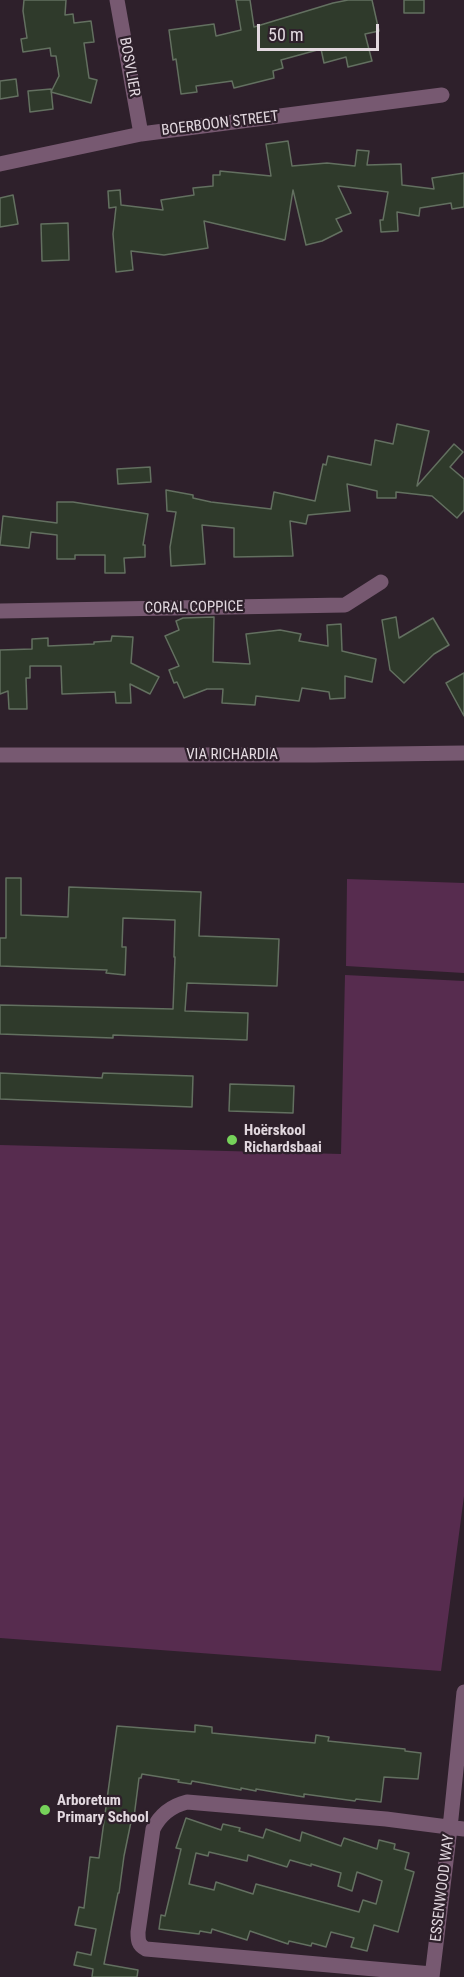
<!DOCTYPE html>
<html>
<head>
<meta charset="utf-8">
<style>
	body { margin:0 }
	#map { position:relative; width:464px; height:1977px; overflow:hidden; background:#2e202b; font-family:"Roboto Condensed",sans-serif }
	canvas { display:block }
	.scale { position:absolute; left:257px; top:24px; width:122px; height:27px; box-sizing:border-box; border:3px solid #e2d8df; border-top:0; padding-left:8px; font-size:18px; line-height:21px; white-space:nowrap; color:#e2d8df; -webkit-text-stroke:4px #2e202b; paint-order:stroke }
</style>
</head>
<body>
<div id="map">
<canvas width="464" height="1977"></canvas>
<div class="scale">50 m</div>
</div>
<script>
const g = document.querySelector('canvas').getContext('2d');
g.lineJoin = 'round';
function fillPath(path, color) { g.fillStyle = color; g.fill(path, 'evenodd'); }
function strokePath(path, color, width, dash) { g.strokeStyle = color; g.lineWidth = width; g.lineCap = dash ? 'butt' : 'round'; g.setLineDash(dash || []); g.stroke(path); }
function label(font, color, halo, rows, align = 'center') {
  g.font = font + ' "Roboto Condensed",sans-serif'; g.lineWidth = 4.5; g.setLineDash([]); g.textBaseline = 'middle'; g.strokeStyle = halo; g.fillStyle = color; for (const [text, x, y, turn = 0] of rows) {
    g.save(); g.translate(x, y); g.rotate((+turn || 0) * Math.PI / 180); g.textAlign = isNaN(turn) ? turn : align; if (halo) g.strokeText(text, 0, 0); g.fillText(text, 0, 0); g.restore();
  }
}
fillPath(new Path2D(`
	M347,879L464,883V973L346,966Z
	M345,975L464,981V1496L441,1671L0,1638V1145L341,1154Z`), '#572c4f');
const building = new Path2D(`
	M24,0H66L65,15L73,14L74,23L91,21L94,42L84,43L89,78L97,80L91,103L51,92L59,76L56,56H51L50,48L23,52L21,39L27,38L23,11Z
	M236,0H250L254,27L333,3L348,0H372L379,31L365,34L372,61L348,67L346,57L324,63L321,49L281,60L283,68L273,71L274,78L234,88L232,81L196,86L197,92L181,94L176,59L173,60L169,30L214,24L216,36L241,30Z
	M404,0H424V13H404Z
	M16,79L18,96L0,99V81Z
	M51,89L53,109L30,112L28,91Z
	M288,141L292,166L327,163L355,166L357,150L369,151L367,165L401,164L402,185L434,189L432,178L464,173V207L452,209L451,203L420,208L419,216L397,212L398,231L381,232L380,220H383L388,192L338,186L351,213L336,219L342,231L322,241L306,245L293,190L285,240L204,221L208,248L164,255L131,251L133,270L116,272L113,234L116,207L109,208L108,191L120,190L121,205L163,210L161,200L194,195L193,188L213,186V175H220V171L271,176L266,144Z
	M13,195L18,224L0,227V198Z
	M68,223L69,260L42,261L41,224Z
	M397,424L429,431L417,486L454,444L463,452L450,467L464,479V510L457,518L432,496L396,492V498H377V491L347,484L350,511L308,515L306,524L290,521L293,556L234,557V528L202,525L205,564L171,566L170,547L176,512L167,511L166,490L193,495V498L211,502L271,509L274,492L315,501L323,464L326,465L328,456L371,465L375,440L393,444Z
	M150,467L151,482L118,484L117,469Z
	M57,502H73L148,514L143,545H145V557L124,558L125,573H105V555H75V559H57V535L31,532L29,548L0,545L3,516L57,523Z
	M214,617L213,662L250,664L246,634L280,630L301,634L299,641L328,646L327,625L341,624L342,651L376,659L372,682L345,676V698L330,699L329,692L302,688L299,701L256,696L255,705L222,703L223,689H207L184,698L177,682L174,683L169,670L179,666L165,636L179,630L176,621L183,618Z
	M396,617L399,638L433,618L449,645L434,654L404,683L390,670L382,620Z
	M112,636L133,637L131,663L159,677L150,694L130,684L131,703H116L115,692L62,694L61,666H30V678H26L27,709H9L8,691L0,694V650L32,649V639L48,638V646L94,644V642L111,641Z
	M464,673V716L446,683Z
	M6,878H21V915L68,917L69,887L201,892L199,936L279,939L277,986L187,983L185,1011L248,1013L247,1040L113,1035V1038L0,1034V1005L173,1009L175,957H174L175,920L123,918L122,947H126L125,975L106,973L107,970L0,966V938H6Z
	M0,1073L102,1078L103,1073L193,1076L192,1107L0,1099Z
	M230,1084L294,1086L293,1113L229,1111Z
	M195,1725L212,1727V1733L315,1743L316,1735L329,1737L328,1741L405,1749V1751L421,1753L418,1779L384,1777L381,1802L356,1799L355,1801L304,1794V1797L256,1789V1791L241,1788V1790L192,1781L191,1784L178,1782L179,1780L142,1774L141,1778H139L134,1817H132L124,1856L119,1893H118L104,1964L138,1970L137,1977H92L93,1969L74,1965L77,1952L91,1955L96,1929L75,1925L79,1907L84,1908L90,1857L99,1858L117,1726L195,1732Z
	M186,1818L221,1830L223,1824L240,1828L239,1831L263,1838L266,1829L300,1841L302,1832L341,1846L344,1838L377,1849L379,1840L395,1844L394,1849L409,1853L405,1869L414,1872L398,1932L374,1925L367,1951L351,1947L354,1938L331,1932L326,1947L312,1943L311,1946L289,1941L288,1944L250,1931L247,1940L212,1929L211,1933L200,1931L199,1934L159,1929L161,1915L165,1916L181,1849L176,1848ZM209,1852L247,1861L248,1855L287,1867L290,1860L311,1866V1864L341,1873L338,1886L352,1891L357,1872L382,1881L376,1904L363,1900L359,1912L256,1884L253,1894L216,1882L214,1890L189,1884L196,1853L208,1856Z`);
fillPath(building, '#2f3a2b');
strokePath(building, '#637060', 1.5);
strokePath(new Path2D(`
	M117,0L141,134
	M0,164L141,134L442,95
	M0,611L345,605L381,582
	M0,755H314L464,753
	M432,1974L146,1949C138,1945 138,1940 138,1932L153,1829C160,1815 171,1806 187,1802L386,1819L464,1829
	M432,1977L450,1828L464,1692`), '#775971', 15);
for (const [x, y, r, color] of [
	[232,1140,6,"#76d25a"],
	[45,1810,6,"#76d25a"]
]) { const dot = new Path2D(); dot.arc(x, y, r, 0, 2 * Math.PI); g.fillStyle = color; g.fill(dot); strokePath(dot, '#2e202b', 2); }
label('15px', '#e2d8df', '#2e202b', [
	["BOSVLIER",129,67,80],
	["BOERBOON STREET",220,124,-7],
	["CORAL COPPICE",194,608,-1],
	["VIA RICHARDIA",232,755],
	["ESSENWOOD WAY",443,1888,-83]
]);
label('bold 15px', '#e2d8df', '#2e202b', [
	["Hoërskool",244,1131],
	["Richardsbaai",244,1148],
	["Arboretum",57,1801],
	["Primary School",57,1818]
], 'left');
</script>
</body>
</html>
